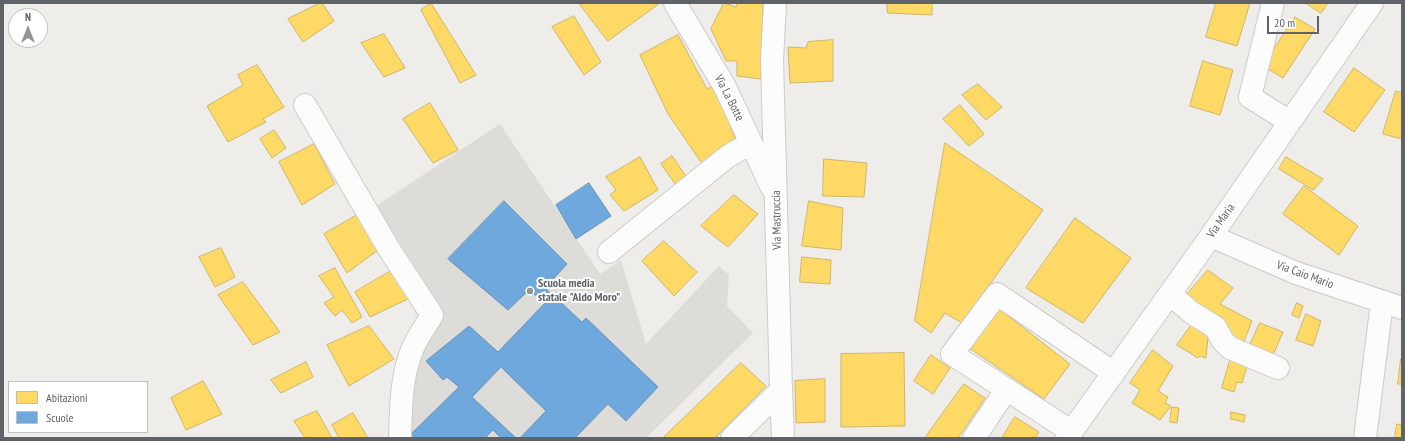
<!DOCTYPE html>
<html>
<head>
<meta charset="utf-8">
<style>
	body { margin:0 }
	#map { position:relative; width:1405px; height:441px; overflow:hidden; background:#eeede9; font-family:"PT Sans Narrow",sans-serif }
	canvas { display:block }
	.frame { position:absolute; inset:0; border:4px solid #5f6267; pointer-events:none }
	.legend { position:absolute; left:8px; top:381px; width:140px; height:52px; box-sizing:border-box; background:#fff; border:1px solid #bfc0c2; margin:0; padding:5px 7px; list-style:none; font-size:12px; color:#5f6267 }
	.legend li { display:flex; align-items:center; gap:8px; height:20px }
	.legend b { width:20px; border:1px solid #bfc0c2 }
	.north { position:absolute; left:8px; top:8px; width:40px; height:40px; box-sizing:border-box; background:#fff; border:1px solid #bfc0c2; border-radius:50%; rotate:0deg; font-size:11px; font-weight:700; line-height:16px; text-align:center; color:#5f6267 }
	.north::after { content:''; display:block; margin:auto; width:14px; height:18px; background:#919394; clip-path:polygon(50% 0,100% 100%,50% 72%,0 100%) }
	.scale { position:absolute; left:1267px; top:16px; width:52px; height:18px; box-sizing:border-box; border:2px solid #5f6267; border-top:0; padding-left:5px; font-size:12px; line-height:14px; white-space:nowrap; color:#5f6267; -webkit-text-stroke:3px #fff; paint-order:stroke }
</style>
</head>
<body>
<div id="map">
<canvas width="1405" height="441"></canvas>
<div class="frame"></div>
<ul class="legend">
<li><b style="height:11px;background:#ffd966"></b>Abitazioni</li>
<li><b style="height:11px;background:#6fa8dc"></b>Scuole</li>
</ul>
<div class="north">N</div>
<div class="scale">20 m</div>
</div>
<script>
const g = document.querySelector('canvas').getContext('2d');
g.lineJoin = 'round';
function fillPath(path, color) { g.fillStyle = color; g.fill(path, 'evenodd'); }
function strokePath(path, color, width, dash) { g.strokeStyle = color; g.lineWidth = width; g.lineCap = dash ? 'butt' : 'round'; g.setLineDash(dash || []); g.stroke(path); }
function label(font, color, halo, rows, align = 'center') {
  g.font = font + ' "PT Sans Narrow",sans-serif'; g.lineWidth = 4; g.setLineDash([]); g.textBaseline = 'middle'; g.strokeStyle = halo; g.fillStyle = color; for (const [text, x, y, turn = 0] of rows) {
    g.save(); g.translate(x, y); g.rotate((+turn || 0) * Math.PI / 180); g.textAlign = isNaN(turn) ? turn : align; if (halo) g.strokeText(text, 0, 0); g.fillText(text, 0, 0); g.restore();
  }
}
fillPath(new Path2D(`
	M500,124L600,274L621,260L646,344L719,266L729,275L727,306L753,333L646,438H403L419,347L442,309L376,206Z`), '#dedcd8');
const homes = new Path2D(`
	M320,3H322L334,21L303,42L288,19Z
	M431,3L476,75L460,83L421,10Z
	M579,3H660L608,41Z
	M724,3L736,7L737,3H763L761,79L737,76V61H726L711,29Z
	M887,3H932V15L888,13Z
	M1216,3H1250L1237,46L1206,37Z
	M1306,3H1328L1321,13Z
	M574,16L601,62L584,75L552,27Z
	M1295,17L1315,29L1283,78L1263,66Z
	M384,34L405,68L384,77L361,43Z
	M678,35L707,89L716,84L737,145L703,165L668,114L640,55Z
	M833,40V81L790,83L788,47L806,48L808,42Z
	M1203,61L1233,70L1220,115L1190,106Z
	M257,65L284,107L263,119L266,122L228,142L207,106L243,85L238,75Z
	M1354,68L1385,90L1354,132L1324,112Z
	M978,84L1002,107L986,120L962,95Z
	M1396,91L1402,93V139L1383,134Z
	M430,103L458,150L433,163L403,119Z
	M960,105L984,134L969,146L943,119Z
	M274,130L286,148L272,158L260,139Z
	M945,143L1043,210L962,323L945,313L931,333L915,321Z
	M314,144L335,184L302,205L279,162Z
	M672,156L688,179L678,188L661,164Z
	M640,157L658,190L624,211L610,195L616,190L606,177Z
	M1286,157L1323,179L1313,190L1279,169Z
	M824,159L867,163L864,197L823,196Z
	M1304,186L1358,226L1339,255L1283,214Z
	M734,195L758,214L728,247L701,226Z
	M809,201L843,208L841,250L802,246Z
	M357,215L378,250L347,273L324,234Z
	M1075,218L1131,258L1083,323L1026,288Z
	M664,241L697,272L674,296L642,261Z
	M221,248L235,277L215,287L199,257Z
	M802,257L831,260L830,284L800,282Z
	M335,268L362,317L352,323L342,310L335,316L324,303L334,297L319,276Z
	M396,268L412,297L370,317L355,292Z
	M1208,270L1233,288L1220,304L1252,321L1243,344L1228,336L1183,299Z
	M243,282L280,332L253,345L218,295Z
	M1297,303L1303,306L1299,318L1292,315Z
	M998,308L1070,364L1044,399L969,348Z
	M1306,314L1321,321L1313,346L1296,340Z
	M1196,319L1209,326L1206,358L1200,356L1198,358L1177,345Z
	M1260,323L1283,332L1273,355L1250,345Z
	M369,326L394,359L349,386L327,345Z
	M1153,350L1173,366L1158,391L1168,397L1165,403L1171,406L1160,420L1132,403L1140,390L1130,383Z
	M904,353L905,426L841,427V354Z
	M931,355L950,368L933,394L914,381Z
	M1231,357L1248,363L1242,383L1237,382L1234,392L1222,388Z
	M1401,359H1402V384H1398Z
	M306,362L313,377L281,393L271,380Z
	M741,363L766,386L715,438H663Z
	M825,379V422L796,423L795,381Z
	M203,381L222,414L186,430L171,398Z
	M964,384L985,398L958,438H925Z
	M1172,407L1179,408L1177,423L1170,422Z
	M317,411L332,438H305L294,421Z
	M1231,412L1245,415L1244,422L1231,419Z
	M353,413L368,438H339L332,425Z
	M1015,417L1039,432L1035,438H1002Z
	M1397,424L1402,425V438H1395Z`);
fillPath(homes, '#ffd966');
strokePath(homes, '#cfb566', 1);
const schools = new Path2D(`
	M589,183L611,216L576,239L556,205Z
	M504,201L567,264L545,288L582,322L586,318L658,387L626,421L608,404L575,438H520L546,411L501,367L472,397L516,438H501L493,430L485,438H411V434L459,387L447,377L443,380L426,361L469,326L498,352L545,303L529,290L508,310L448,259Z`);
fillPath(schools, '#6fa8dc');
strokePath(schools, '#6a93b9', 1);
const minor = new Path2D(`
	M675,3L725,87L772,188
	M775,3L772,60L781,390L783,438
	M1273,3L1250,97L1290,122
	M305,105L389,249L432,315C426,326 417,337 412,350C401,377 401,408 400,438
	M1211,236L1296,273L1402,308
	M609,252L727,157L751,143
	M1170,294L1192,313L1215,327L1223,341L1230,348L1278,368
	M1072,432L952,354L997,294L1114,373
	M732,438L781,390
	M974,438L1006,390
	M1067,438L1211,236L1372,3
	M1365,438L1382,302`);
strokePath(minor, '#cbcbcb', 24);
strokePath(minor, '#fcfcfc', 22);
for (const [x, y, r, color] of [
	[530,291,4,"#919394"]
]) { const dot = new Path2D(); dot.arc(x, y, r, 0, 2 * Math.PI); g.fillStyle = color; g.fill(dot); strokePath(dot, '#fff', 1.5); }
label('12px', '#5f6267', '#fff', [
	["Via La Botte",729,98,63],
	["Via Mastruccia",777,220,-91],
	["Via Maria",1221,221,-55],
	["Via Caio Mario",1305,275,20]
]);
label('bold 12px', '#5f6267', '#fff', [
	["Scuola media",538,284],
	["statale \"Aldo Moro\"",538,298]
], 'left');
</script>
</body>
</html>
